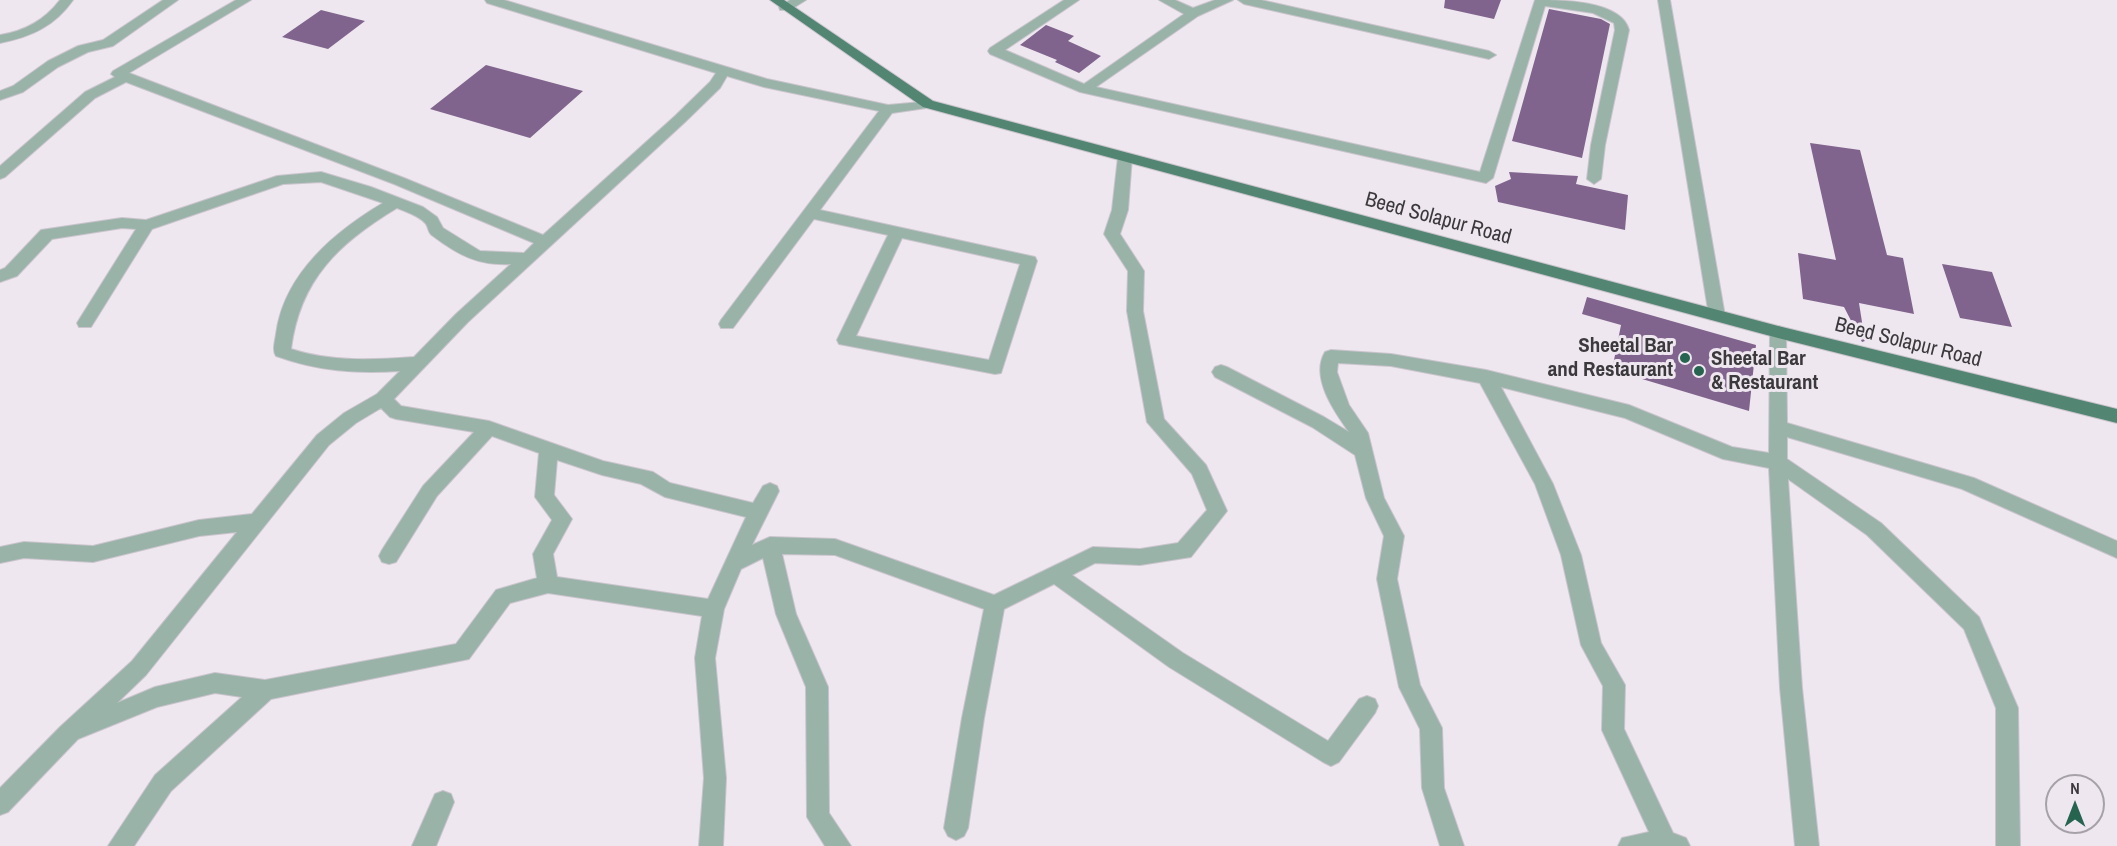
<!DOCTYPE html>
<html>
<head>
<meta charset="utf-8">
<style>
	body { margin:0 }
	#map { position:relative; width:2117px; height:846px; overflow:hidden; background:#eee7f0; font-family:"Archivo Narrow",sans-serif }
	canvas { display:block }
	.north { position:absolute; left:2045px; top:774px; width:60px; height:60px; box-sizing:border-box; background:#eee7f0; border:2px solid #a6a1a8; border-radius:50%; rotate:0deg; font-size:16px; font-weight:700; line-height:24px; text-align:center; color:#3b393c }
	.north::after { content:''; display:block; margin:auto; width:21px; height:27px; background:#266450; clip-path:polygon(50% 0,100% 100%,50% 72%,0 100%) }
</style>
</head>
<body>
<div id="map">
<canvas width="2117" height="846"></canvas>
<div class="north">N</div>
</div>
<script>
const g = document.querySelector('canvas').getContext('2d');
g.lineJoin = 'round';
function fillPath(path, color) { g.fillStyle = color; g.fill(path, 'evenodd'); }
function strokePath(path, color, width, dash) { g.strokeStyle = color; g.lineWidth = width; g.lineCap = dash ? 'butt' : 'round'; g.setLineDash(dash || []); g.stroke(path); }
function label(font, color, halo, rows, align = 'center') {
  g.font = font + ' "Archivo Narrow",sans-serif'; g.lineWidth = 6; g.setLineDash([]); g.textBaseline = 'middle'; g.strokeStyle = halo; g.fillStyle = color; for (const [text, x, y, turn = 0] of rows) {
    g.save(); g.translate(x, y); g.rotate((+turn || 0) * Math.PI / 180); g.textAlign = isNaN(turn) ? turn : align; if (halo) g.strokeText(text, 0, 0); g.fillText(text, 0, 0); g.restore();
  }
}
fillPath(new Path2D(`
	M1445,0H1501L1494,19L1444,8Z
	M1549,9L1601,19L1610,24L1582,158L1512,141Z
	M321,10L365,21L328,49L282,37Z
	M1046,25L1074,36L1068,41L1101,56L1079,73L1055,62L1057,60L1020,45Z
	M486,65L583,91L530,138L430,109Z
	M1810,143L1860,150L1887,255L1903,258L1914,314L1859,303L1865,341L1862,342L1844,307L1803,299L1798,253L1836,260Z
	M1509,172L1578,176L1576,184L1628,195L1625,230L1498,202L1495,186L1511,179Z
	M1942,264L1992,272L2012,327L1960,318Z
	M1587,297L1756,345L1749,411L1612,370L1621,325L1582,314Z`), '#81648d');
const minor = new Path2D(`
	M60,0H73C55,26 31,37 0,43V35C25,31 45,20 60,0Z
	M163,0H178L113,46L88,52L58,67L23,92L0,100V91L13,86L48,61L78,46L103,40Z
	M236,0H251L129,73L404,178L543,235L675,116L710,82L716,73L487,3L485,0H504L767,79L888,105L933,101L935,104L933,107L892,113L820,210L1035,257L1037,261L1001,373L995,374L839,344L837,340L888,235L814,219L733,328H721L719,324L721,320L879,111L764,87L727,76L720,88L685,122L468,322L394,399L401,406L489,421L603,461L653,472L670,483L753,503L763,486L770,483L777,486L779,491L752,545L770,537L835,539L994,595L1093,547L1140,549L1178,543L1207,510L1192,474L1147,422L1127,311L1128,271L1104,234L1112,210L1118,157L1120,154H1130L1132,157L1128,210L1120,234L1144,271L1143,311L1164,419L1206,465L1227,511L1191,557L1140,565L1095,563L1072,575L1183,653L1328,741L1359,699L1367,696L1375,699L1378,706L1375,713L1339,762L1331,766L1323,762L1169,667L1054,584L1004,609L984,718L968,828L964,836L956,840L948,836L944,828L962,718L984,609L835,555L782,554L796,614L828,687L829,813L851,846H825L807,817L806,687L776,614L763,558L741,569L724,609L715,658L726,778L723,846H699L704,778L695,658L702,616L548,593L510,603L469,659L271,699L171,791L134,846H108L155,775L242,697L215,693L157,707L78,739L8,812L0,815V788L60,727L132,661L237,532L199,536L93,562L24,558L0,563V547L24,542L93,546L199,520L252,514L317,435L344,413L377,394L400,371C356,374 318,371 276,356C272,350 275,342 276,334C284,274 334,232 383,203L321,182L283,184L152,229L91,327H79L77,323L136,229L122,228L52,239L17,276L0,282V270L5,268L41,230L122,218L146,220L277,176L321,172L371,187L423,207L437,217L443,228L480,251L524,253L534,243L394,184L126,82L95,98L5,177L0,179V166L85,92L115,77L111,74L113,71ZM397,208C406,212 420,216 426,224C429,229 428,233 433,236C458,255 479,266 511,264L456,314L414,357C372,360 331,362 291,349C300,279 339,243 397,208ZM902,238L1020,264L989,360L856,336ZM381,408L390,417L396,419L474,432L423,486L382,550L379,556L382,562L389,564L396,562L437,496L492,436L539,453L535,497L552,520L533,554L537,578L496,590L456,644L265,680L215,673L155,687L117,703L146,675L329,445L356,423ZM557,460L602,475L641,484L665,497L746,517L708,599L557,577L553,554L572,519L554,495Z
	M790,0H806L790,10H780L779,7Z
	M1064,0H1079L1005,50L1084,84L1184,14L1159,0H1175L1193,8L1215,0H1233L1198,16L1096,87L1480,172L1535,0C1560,0 1621,0 1629,30L1605,145L1601,179L1594,184L1587,179L1591,145L1615,30L1614,23L1593,13L1545,6L1493,178L1486,183L1080,92L990,54L988,51L990,48Z
	M1238,0H1261L1489,51L1496,55L1489,59L1244,4Z
	M1658,0H1670L1725,316L1723,320H1711L1709,316Z
	M1778,326L1784,328L1786,332L1787,423L1974,478L2117,541V558L1962,489L1787,437V459L1881,523L1979,617L2018,708L2020,846H1996V708L1964,629L1867,535L1788,479L1802,688L1819,846H1795L1780,688L1769,468L1723,459L1625,418L1501,387L1553,484L1581,555L1601,643L1625,685L1624,729L1673,833L1686,838L1690,846H1618L1622,838L1649,832L1602,730L1603,686L1581,645L1561,555L1535,484L1480,383L1391,366L1338,363L1337,372L1349,405L1368,433L1384,498L1404,536L1397,579L1420,685L1442,728L1444,788L1464,846H1440L1422,788L1420,729L1399,687L1377,579L1384,536L1366,498L1355,455L1312,427L1215,377L1212,372L1215,367L1221,365L1227,367L1324,417L1349,432C1334,411 1310,377 1325,352L1331,350L1391,354L1486,370L1629,405L1732,447L1769,453L1770,332L1772,328Z
	M443,791L451,794L454,802L436,846H412L435,794Z`);
const major = new Path2D(`
	M770,0H784L933,101L1778,326L2117,409V423L1778,338L923,107Z`);
strokePath(minor, '#cac4cc', 2);
strokePath(major, '#cac4cc', 2);
fillPath(minor, '#99b3a9');
fillPath(major, '#538573');
for (const [x, y, r, color] of [
	[1685,358,6,"#266450"],
	[1699,371,6,"#266450"]
]) { const dot = new Path2D(); dot.arc(x, y, r, 0, 2 * Math.PI); g.fillStyle = color; g.fill(dot); strokePath(dot, '#eee7f0', 2); }
label('21px', '#3b393c', '#eee7f0', [
	["Beed Solapur Road",1438,219,15],
	["Beed Solapur Road",1908,343,14]
]);
label('bold 21px', '#3b393c', '#eee7f0', [
	["Sheetal Bar",1673,346],
	["and Restaurant",1673,370],
	["Sheetal Bar",1711,359,"left"],
	["& Restaurant",1711,383,"left"]
], 'right');
</script>
</body>
</html>
